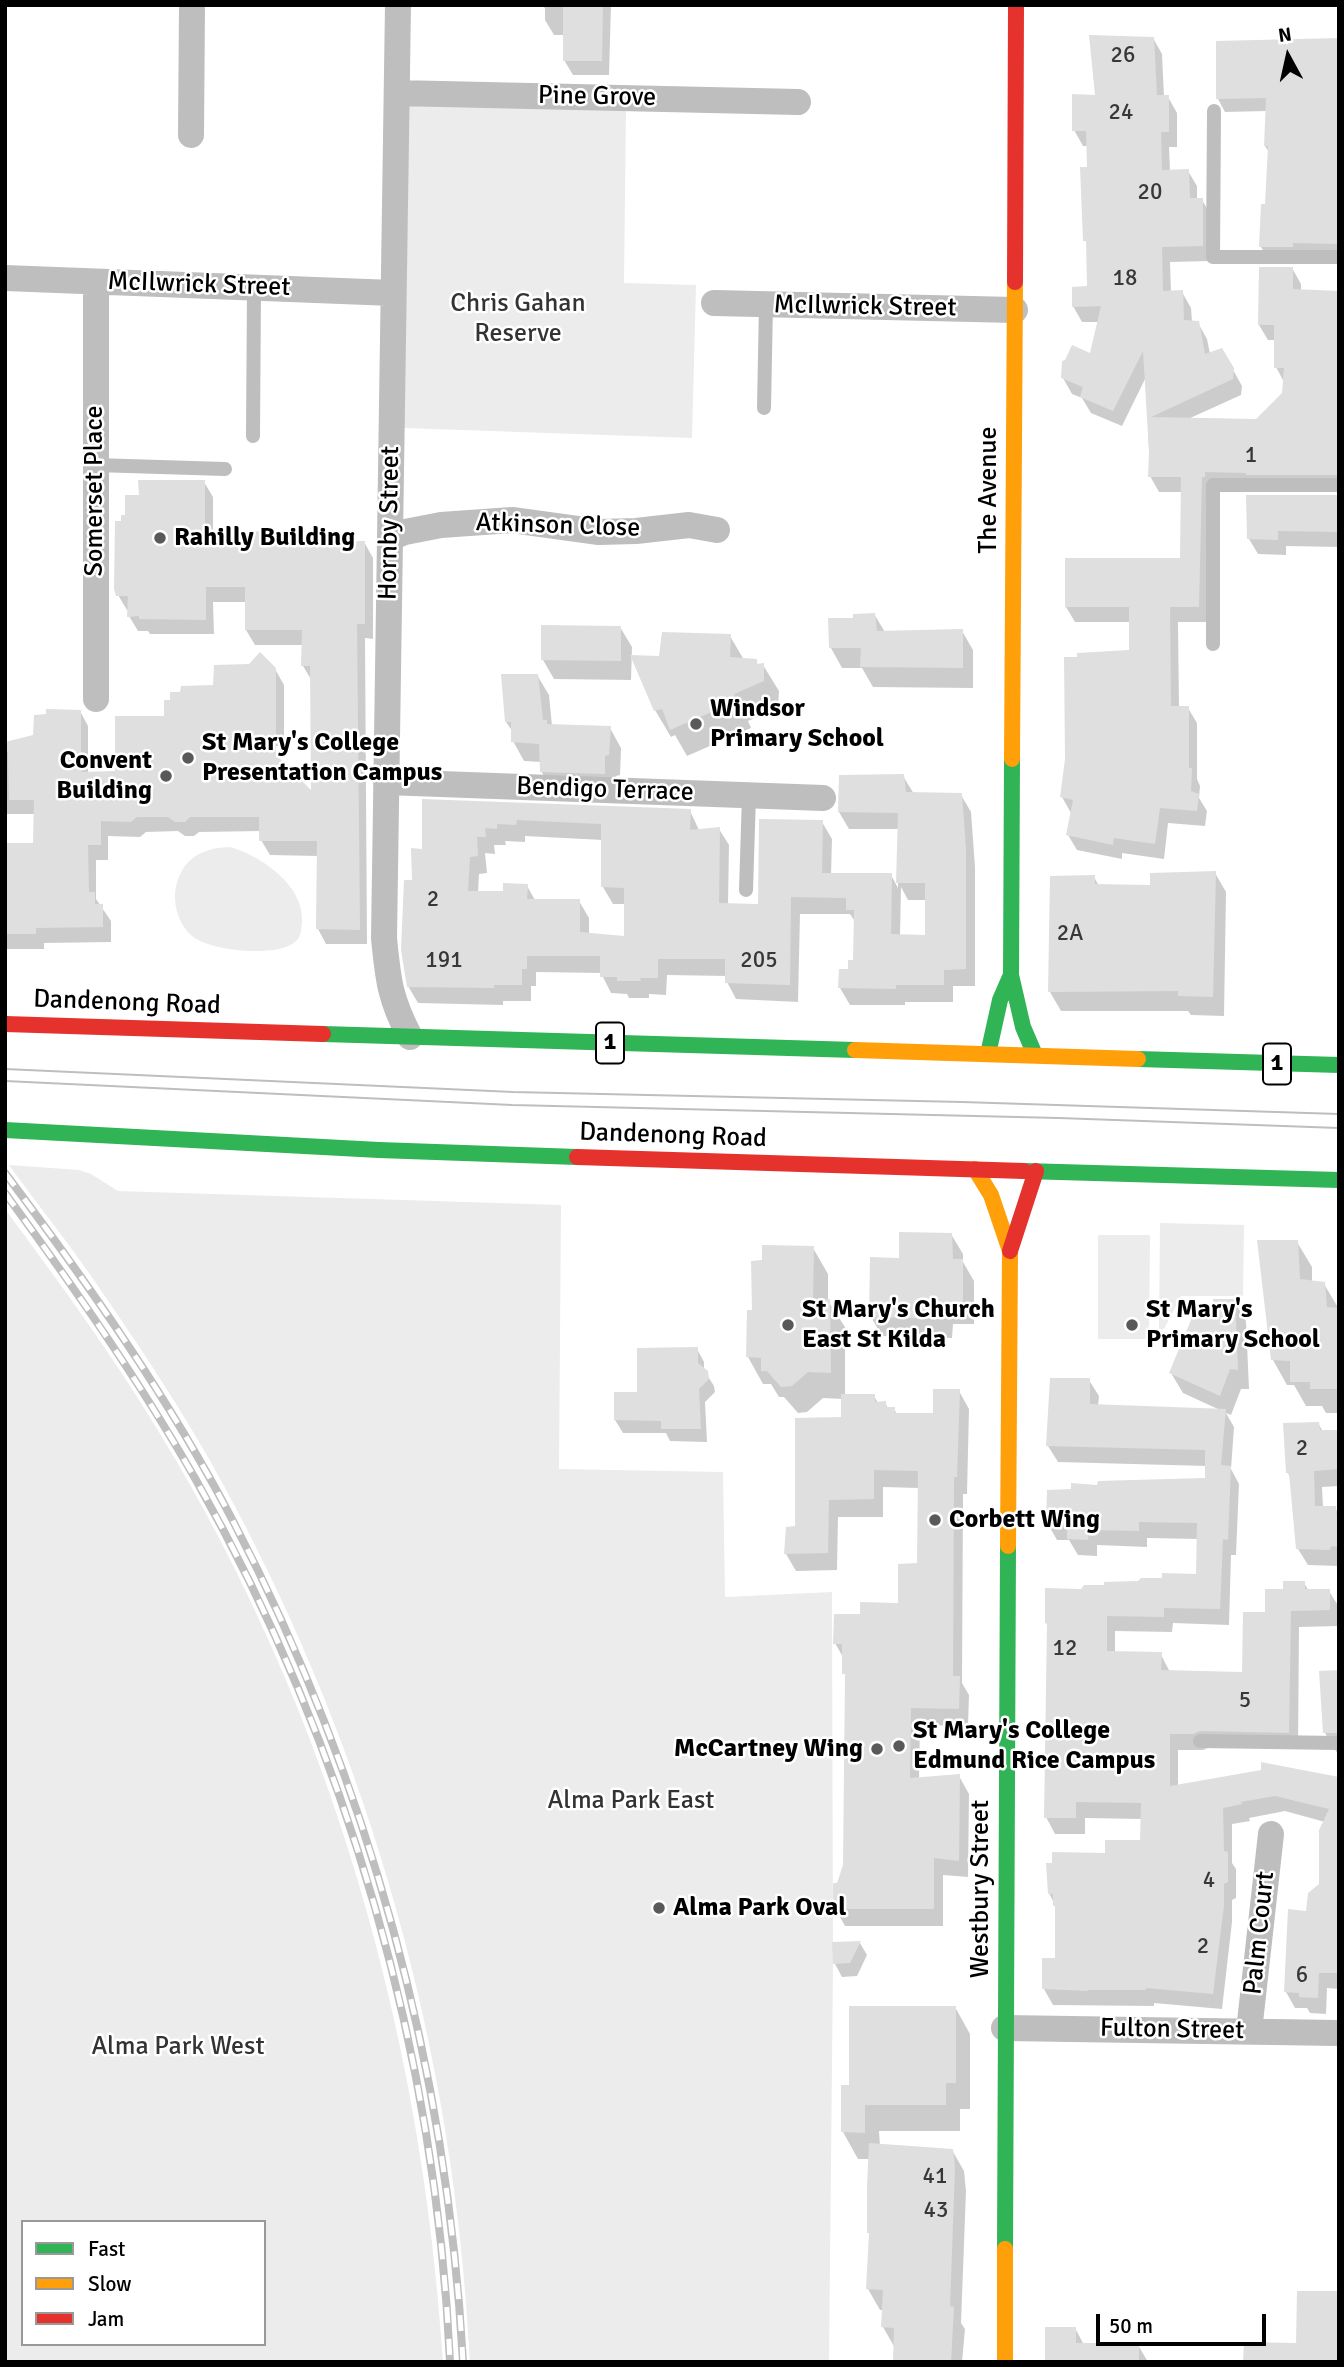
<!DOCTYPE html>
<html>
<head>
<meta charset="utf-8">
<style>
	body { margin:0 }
	#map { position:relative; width:1344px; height:2367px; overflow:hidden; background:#fff; font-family:Signika,sans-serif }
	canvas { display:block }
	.frame { position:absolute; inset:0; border:7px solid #000; pointer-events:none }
	.legend { position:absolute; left:21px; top:2220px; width:245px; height:126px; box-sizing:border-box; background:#fff; border:2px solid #999; margin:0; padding:9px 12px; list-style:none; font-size:21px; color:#000 }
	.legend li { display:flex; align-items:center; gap:14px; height:35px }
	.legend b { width:35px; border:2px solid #999 }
	.north { position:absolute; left:1253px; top:21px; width:70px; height:70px; -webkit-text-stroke:5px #fff; paint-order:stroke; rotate:352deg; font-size:19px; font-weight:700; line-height:28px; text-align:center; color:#000 }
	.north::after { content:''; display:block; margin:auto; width:24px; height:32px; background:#000; clip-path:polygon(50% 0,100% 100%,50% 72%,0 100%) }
	.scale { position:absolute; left:1096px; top:2314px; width:170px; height:32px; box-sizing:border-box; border:4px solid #000; border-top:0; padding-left:9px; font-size:21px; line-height:24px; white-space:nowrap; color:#000; -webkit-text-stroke:5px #fff; paint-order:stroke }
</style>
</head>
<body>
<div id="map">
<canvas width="1344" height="2367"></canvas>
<div class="frame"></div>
<ul class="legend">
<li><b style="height:9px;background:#30b455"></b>Fast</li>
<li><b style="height:9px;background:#ff9f0a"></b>Slow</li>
<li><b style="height:9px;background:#e5322d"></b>Jam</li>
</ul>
<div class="north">N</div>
<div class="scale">50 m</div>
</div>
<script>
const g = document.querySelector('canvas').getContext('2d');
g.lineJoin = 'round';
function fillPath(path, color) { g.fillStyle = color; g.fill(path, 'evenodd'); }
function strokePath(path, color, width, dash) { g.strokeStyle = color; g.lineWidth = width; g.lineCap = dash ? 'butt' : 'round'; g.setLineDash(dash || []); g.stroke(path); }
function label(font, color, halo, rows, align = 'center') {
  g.font = font + ' Signika,sans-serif'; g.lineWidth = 5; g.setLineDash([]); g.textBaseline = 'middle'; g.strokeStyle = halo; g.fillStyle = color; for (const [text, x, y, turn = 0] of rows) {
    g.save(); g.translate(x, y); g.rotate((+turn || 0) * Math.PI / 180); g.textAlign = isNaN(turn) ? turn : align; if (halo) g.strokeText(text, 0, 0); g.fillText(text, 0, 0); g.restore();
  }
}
fillPath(new Path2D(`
	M409,102L626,107L624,283L696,285L692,438L404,428Z
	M230,847C261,856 305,885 302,923C301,930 301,938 295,942C276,958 210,951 192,936C180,926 174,908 175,893C179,861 199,848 230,847Z
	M9,1165L79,1170L91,1174L118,1191L561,1205L559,1469L723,1472L725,1597L832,1592L833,1964L829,2362H470C455,2055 371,1756 224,1486C185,1414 138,1344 91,1276C65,1238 36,1203 9,1165Z
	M5,1209C59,1282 112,1354 159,1432C331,1713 422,2035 443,2362H5ZM23,2222H264V2344H23Z
	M1160,1223L1244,1225L1243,1296H1181L1164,1329H1159Z
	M1098,1235H1150L1149,1339H1098Z`), '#ececec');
fillPath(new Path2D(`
	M541,5H611L609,75H573L564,60V35H554L545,20V8Z
	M1153,38L1162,54L1164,97H1168L1177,113V147H1169L1170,171H1188L1197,186V200H1202L1211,215V261L1170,262L1171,292H1182L1191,308L1192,322L1198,323L1207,339L1210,354L1222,350L1242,386L1241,395L1188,419L1257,421L1284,393V382L1276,367V340H1268L1259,325L1292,268L1301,284V291L1339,292V491L1213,488L1207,622H1178L1179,708H1188L1197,723V779L1200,786L1199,798L1207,811L1205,826L1168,823L1164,859L1122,853V859L1077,850L1068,835L1071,813L1062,797L1131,652V622H1075L1066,607L1181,559L1182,492H1159L1150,476L1146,377L1122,426L1091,413L1082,398L1072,394L1063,378L1091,355L1099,322H1082L1073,306L1089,288L1088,245L1085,240L1088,146H1083L1074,130L1097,96Z
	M1339,40V256L1269,260L1261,247L1267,206L1269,152L1265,146L1267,111L1225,112L1218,99Z
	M204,482L213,497V534L289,533L295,543L364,542L373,558V639L365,638L367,944H326L318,929V856L270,855L261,840V831L199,832L194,836H185L178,831L146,832L140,837L108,836V860H96V899L111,921V942L44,943V949H5V845L35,844V814H5V743L35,736L80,711L88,726V773H116L166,717L215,687L275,669L284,685V746H264L313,794L312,681L303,666V645H255L246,630L247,602H213L214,634H150L148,631H138L129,616V611L127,610L118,595L123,523L141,497Z
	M1339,496V547L1286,546V555L1258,554L1249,539Z
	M874,614L885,632L962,631L973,650V688L873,687L862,668H842L831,648L854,619Z
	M620,627L632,647L631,680L554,679L543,660Z
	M730,636L744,660L756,661L758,665H763L779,691L778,708L748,721L751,728L687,756L675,735L671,737L655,710L661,658Z
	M537,675L549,695L552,726L610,728L621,748L620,775L616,776L615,794L553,791L541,771V762L524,761L513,741V732L506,722Z
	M903,776L914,794L961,795L971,812L975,867V986H953V1002H905V1005H850L840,988L855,962L856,923L850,914H800L798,1002L736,999L727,982V976L667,975L666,995L649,994V998H629L627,994L611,993L601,973L536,972V986H531V1001H503V1005L418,1003L408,986L413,882L424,851V801L690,811L699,830L719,829L729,845L728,905L760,906L822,822L832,839L831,875H891L898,888L899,829H849L839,812ZM525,836L603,840V887L613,904H626V938L589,934V918L579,901L535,900L527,886L505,893H478L479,874L487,873L485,853L495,854L494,845H506L505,841L525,842ZM901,887L908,900H927V936H900Z
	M1215,873L1226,892L1224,1016L1191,1015L1188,1011H1061L1050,992L1094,877L1099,886L1152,887Z
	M951,1234L963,1254V1262L974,1281V1324H953L952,1338L882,1336L871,1317L901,1260Z
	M1297,1242L1312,1267V1283L1324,1284L1339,1309V1413H1326L1322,1406H1306L1294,1385H1287L1273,1360Z
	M813,1248L828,1274V1301L845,1327V1396H874L878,1403H885L888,1408H894L897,1415H934L959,1391L969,1409L967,1494H963L962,1683L969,1695L968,1726L920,1725L919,1779L959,1776L969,1794L968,1877L943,1875V1926H845L835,1908L838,1885L845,1865L847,1678L844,1673V1659L835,1643L862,1616L899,1604L919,1565V1488L883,1487V1517H838L837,1570L796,1571L786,1554L843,1419V1399L823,1398L807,1412L798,1413L784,1397H779L771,1384H763L748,1357L754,1312Z
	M1234,1301L1246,1321L1249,1389H1241L1231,1415L1226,1413L1234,1427L1231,1469L1239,1484L1236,1555H1231L1229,1625L1173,1623L1172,1632L1115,1631V1653H1160L1170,1672L1243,1673L1267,1614L1285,1591L1304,1583L1309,1591H1329L1339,1607V1626L1299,1627L1298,1748L1210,1747L1203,1750H1178V1786L1339,1779V1989L1327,1988L1326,2014L1310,2013L1307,2008H1295L1286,1992L1308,1912L1320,1884L1325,1822L1285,1811L1249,1818L1250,1821L1232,1824V1863L1236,1869V1898L1232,1900V1922L1222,2009L1154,2003V2006L1053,2005L1044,1989L1057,1959V1909L1049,1893L1107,1855L1142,1842V1819L1085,1818V1834H1055L1046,1817L1049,1627L1046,1623L1082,1590L1197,1576L1199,1539L1147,1538V1547L1097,1545V1556L1078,1555L1069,1540H1057L1048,1524L1099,1486L1207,1480V1466L1058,1462L1048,1446L1089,1380L1099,1396L1098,1406L1220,1410L1183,1393L1171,1373L1215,1311Z
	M697,1349L704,1362V1370L714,1386L715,1392L705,1402L707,1442L670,1441L666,1433H623L615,1420L639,1394Z
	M1318,1423L1323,1432H1336L1339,1437V1486L1322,1487L1323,1508H1335L1339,1515V1566L1308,1565L1298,1549L1291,1479L1288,1473Z
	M1339,1672V1756L1325,1733Z
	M860,1943L867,1955L857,1976L842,1977L835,1964Z
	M955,2007L970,2034V2109H960V2131H879L880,2146L952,2150L964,2171L966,2191L961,2323L965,2329L962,2362H894L895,2348L883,2327V2310H880L868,2289L871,2236L870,2159H858L843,2132L851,2087Z
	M1075,2328L1084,2345H1138L1148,2362H1046Z`), '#0003');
fillPath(new Path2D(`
	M563,5H603L602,61H563Z
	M1089,35L1154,37L1157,95H1169V132H1161L1162,170L1189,169L1190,198H1203V246L1162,247L1163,291L1183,290L1184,320L1199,321L1205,354L1222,348L1234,368L1233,379L1151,417L1256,419L1282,393L1284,368H1274V325H1258L1259,267H1293V289L1339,291V475H1246V473L1205,472V477H1202L1199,607H1170L1171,706H1189V768H1192L1191,791L1199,794L1197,811L1160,808L1155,844L1114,838L1113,845L1066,835L1073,800L1060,797L1065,759L1064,657H1077V653L1129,650V607H1065V558H1180L1181,477H1148L1149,452L1143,351L1113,411L1080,397L1083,387L1061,378L1062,361L1065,360L1072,345L1090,353L1101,306L1072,307V287L1087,286L1086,241H1083L1080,167H1087L1086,131H1072V94L1095,95Z
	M1339,38V244L1293,243V247H1259L1261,204H1265L1268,146H1264L1266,98L1216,99V41Z
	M138,480H205V532L290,531V542L365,541V624H357L360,930L316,929L317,841H259V817H190L185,822H175L168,817H137L131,822L101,821V845H88L89,892H95V904H103V927L36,928V934H5V843H33L34,800H9L8,753L5,749V742L33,735L34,715L46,714V709L81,710V772L115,771V716H164V700H170V692H180L181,686L213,685L214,665L249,664L260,652L276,668V755L311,790L310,666H301L302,630H245V587H206V620L139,619V616L127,617L128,596H116L114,589L115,521H121V515H125V495H139Z
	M1246,495H1339V532L1278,531V540L1247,539Z
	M875,613L877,631L963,629V668L860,667L861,648H829L828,618H853V614Z
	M541,625L621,626V661L541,660Z
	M662,632L731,634L730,657L757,659V664L764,663V681L734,694L737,701L670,730L662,709L654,711L630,655L659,656Z
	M501,674H538L543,720H547V724L611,726L609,755L605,756V774L540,772L539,744L511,742V722H505Z
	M904,774L906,792L962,793L966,849V969L944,970V985H896V989L838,988L839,969H848V960H853L854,910H846V898L791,897L790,985L725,983V959H658V978H640L641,981H617V977H600V956H527V969H522V985H494V988L407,987L401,950L404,880H412L411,848L422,849V799L691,809L690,830L720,827L719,903L758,904L759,819L823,820L822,873H892L891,934L925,935V883H896L898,813L838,812L839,775ZM517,820L601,824V887L624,888V936L580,932V899H527L528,884L503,883V891H468L470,857L478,856L477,837H486L485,828L497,829V824L516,825Z
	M1216,871L1213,997L1178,996V991L1048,992L1050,876L1095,875V884L1150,885V873Z
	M899,1232L952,1233L953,1259H963V1305H942V1319L869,1317L870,1257L899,1258Z
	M1257,1240H1298L1300,1279L1325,1282L1327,1307L1339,1308V1389H1310V1382H1290V1361L1271,1360Z
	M762,1245L814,1246L813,1299H830L831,1373L808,1372L792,1386L781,1387L767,1371H761V1358L746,1357L747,1310H752L751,1261L762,1260Z
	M1213,1299H1235L1238,1370L1230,1369L1220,1396L1169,1373L1198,1303L1213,1308Z
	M698,1347V1363L708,1371L709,1379L699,1389L701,1429H661V1421L614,1420V1392H637V1348Z
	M1050,1378H1090V1404L1226,1409L1221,1465L1231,1466L1228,1540L1223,1539L1220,1609L1164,1608V1617L1107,1616V1651L1162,1652L1161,1670L1242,1672L1243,1612H1265V1589H1283V1581H1305V1589H1330V1610L1291,1611L1289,1733L1200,1731L1193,1734H1170V1786L1261,1770V1762L1339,1777V1973H1319L1318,1998L1299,1997V1993L1284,1992L1288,1909L1306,1911L1308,1893L1319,1884V1830L1329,1809L1275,1796L1241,1802L1242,1804L1223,1808L1224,1851L1228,1852V1882L1224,1884V1905L1213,1994L1146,1988V1990H1088V1991L1042,1989V1958H1055V1906H1053V1894H1048L1046,1863H1052V1852L1105,1853V1840H1140L1141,1803L1076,1802V1818H1044L1047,1623H1045V1588L1081,1589L1084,1585H1104V1582L1138,1581L1141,1578H1162V1573L1196,1574L1197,1523L1139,1522V1531L1089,1530L1088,1540L1067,1539V1525L1046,1524L1047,1490L1071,1489V1483L1097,1485L1098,1481L1205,1478V1450L1046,1446Z
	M933,1389H960L957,1477H954L953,1676H960L959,1709L911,1708L910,1778L960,1774L959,1861L934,1858V1909H833V1883H837L843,1865L845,1674H842V1644H833L834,1614H860V1602L898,1603V1564L917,1563L918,1471L874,1470V1499L829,1500L828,1553L784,1554L786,1527L795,1526V1418L841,1417V1394H875V1402L886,1401V1407H895V1413H933Z
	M1319,1422L1320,1430H1337L1338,1469L1314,1471L1315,1506H1336L1339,1547L1331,1546L1330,1550L1296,1549L1289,1473H1286L1283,1423Z
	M1339,1670V1733H1323L1319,1671Z
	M861,1941L850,1963L833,1964L832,1942Z
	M849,2006H956V2083H946V2105H865V2133L841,2132V2085H849Z
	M869,2143L953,2149L955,2168L950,2306L954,2307L951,2362H893L894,2328L881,2327L883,2290L866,2289L869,2233H867V2187Z
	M1297,2291H1339V2362H1243L1244,2342L1296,2343Z
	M1045,2327H1076V2343H1139V2362H1045Z`), '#dfdfdf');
strokePath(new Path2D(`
	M1214,111L1213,257H1339
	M764,408L766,304
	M253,436L254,287
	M95,465L225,469
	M1213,644V485H1339
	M746,890L749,795
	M1200,1741L1339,1743`), '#bebebe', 14);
strokePath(new Path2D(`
	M398,5L384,938C388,980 390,999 410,1037
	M397,93L798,102
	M191,135L192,5
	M5,278L393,293
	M96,282V699
	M714,303L1015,310
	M390,538L405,532L441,525L512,520L599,532L636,531L689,525L717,530
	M386,782L823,798
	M1004,2028L1339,2033
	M1249,2031L1271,1834`), '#bebebe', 26);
strokePath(new Path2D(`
	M1012,759L1011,975L1023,1027L1035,1055
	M323,1034L855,1050
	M988,1054L1000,1000L1010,977
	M1138,1059L1339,1065
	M5,1130L379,1150L577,1157
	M1024,1171L1339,1180
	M1005,2249L1008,1546`), '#30b455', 16);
strokePath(new Path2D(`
	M1012,759L1015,282
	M855,1050L1138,1059
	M975,1169L991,1195L1010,1251L1008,1546
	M1005,2249V2362`), '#ff9f0a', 16);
strokePath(new Path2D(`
	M1015,282L1016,5
	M5,1024L323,1034
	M577,1157L1024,1171
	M1010,1251L1036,1171`), '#e5322d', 16);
strokePath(new Path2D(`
	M5,1069L513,1092L962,1102L1339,1114
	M5,1081L512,1105L1059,1118L1339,1128`), '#bebebe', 2);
const rail = new Path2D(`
	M5,1173C88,1284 169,1398 233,1521C369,1782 447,2068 463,2362
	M5,1193C73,1286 139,1380 196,1480C348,1749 436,2054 450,2362`);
strokePath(rail, '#bebebe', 8);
strokePath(rail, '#fff', 5, [16]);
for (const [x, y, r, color] of [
	[160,538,7,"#595959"],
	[696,724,7,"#595959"],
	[188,758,7,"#595959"],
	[166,776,7,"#595959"],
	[788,1325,7,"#595959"],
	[1132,1325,7,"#595959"],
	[935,1520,7,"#595959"],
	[899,1746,7,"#595959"],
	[877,1749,7,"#595959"],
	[659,1908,7,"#595959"]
]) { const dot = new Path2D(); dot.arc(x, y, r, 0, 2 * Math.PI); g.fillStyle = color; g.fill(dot); strokePath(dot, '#fff', 2.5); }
label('23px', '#383838', null, [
	["26",1123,56],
	["24",1121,113],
	["20",1150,193],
	["18",1125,279],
	["1",1251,456],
	["2",433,900],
	["2A",1070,934],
	["191",444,961],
	["205",759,961],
	["2",1302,1449],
	["12",1065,1649],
	["5",1245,1701],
	["4",1209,1881],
	["2",1203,1947],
	["6",1302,1976],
	["41",935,2177],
	["43",936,2211]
]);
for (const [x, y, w] of [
	[610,1043,28],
	[1277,1064,28]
]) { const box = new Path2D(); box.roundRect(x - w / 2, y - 20.5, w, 41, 5); g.fillStyle = '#fff'; g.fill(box); strokePath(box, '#000', 2); }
label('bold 24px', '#000', null, [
	["1",610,1043],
	["1",1277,1064]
]);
label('26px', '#000', '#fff', [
	["Pine Grove",597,97,1],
	["McIlwrick Street",199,285,2],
	["McIlwrick Street",865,307,1],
	["The Avenue",989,490,-90],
	["Somerset Place",95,491,-90],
	["Hornby Street",390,523,-89],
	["Atkinson Close",558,526,2],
	["Bendigo Terrace",605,790,2],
	["Dandenong Road",127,1003,2],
	["Dandenong Road",673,1136,2],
	["Westbury Street",981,1889,-90],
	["Palm Court",1260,1933,-84],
	["Fulton Street",1172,2030,1]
]);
label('26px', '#333', '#fff', [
	["Chris Gahan",518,304],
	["Reserve",518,334],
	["Alma Park East",631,1801],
	["Alma Park West",178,2047]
]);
label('bold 26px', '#000', '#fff', [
	["Rahilly Building",174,538],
	["Windsor",710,709],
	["Primary School",710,739],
	["St Mary's College",202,743],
	["Presentation Campus",202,773],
	["Convent",152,761,"right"],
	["Building",152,791,"right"],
	["St Mary's Church",802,1310],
	["East St Kilda",802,1340],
	["St Mary's",1146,1310],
	["Primary School",1146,1340],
	["Corbett Wing",949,1520],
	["St Mary's College",913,1731],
	["Edmund Rice Campus",913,1761],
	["McCartney Wing",863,1749,"right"],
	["Alma Park Oval",673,1908]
], 'left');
</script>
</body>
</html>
